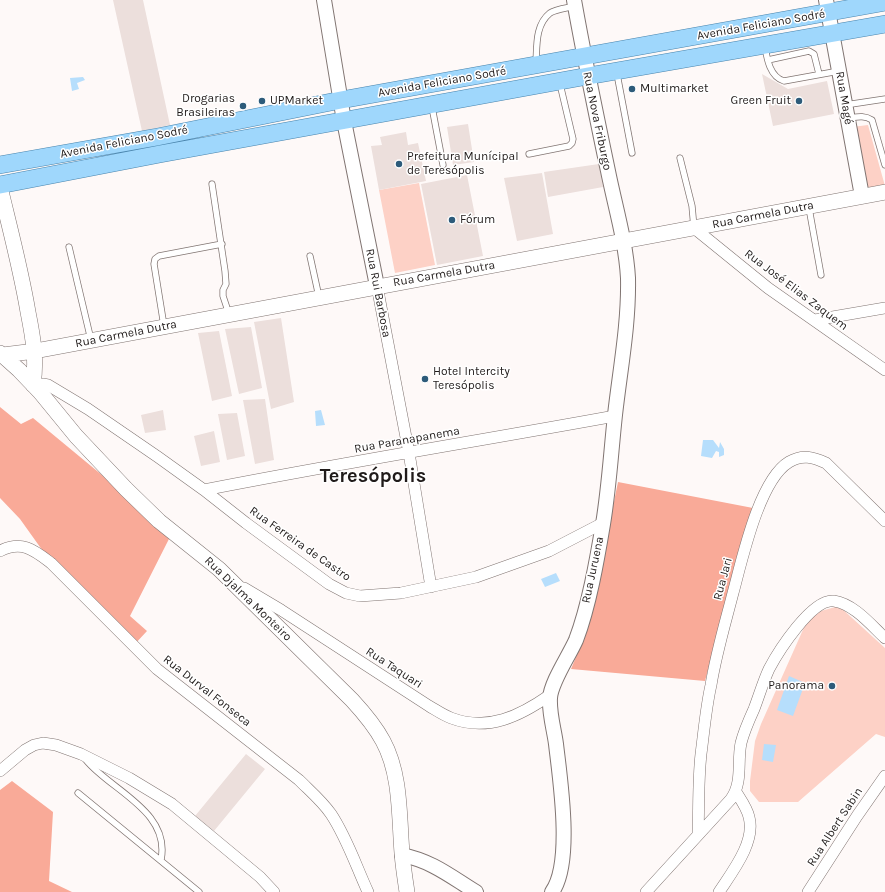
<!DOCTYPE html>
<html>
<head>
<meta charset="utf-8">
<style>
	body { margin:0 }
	canvas { display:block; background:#fef9f8 }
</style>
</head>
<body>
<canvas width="885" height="892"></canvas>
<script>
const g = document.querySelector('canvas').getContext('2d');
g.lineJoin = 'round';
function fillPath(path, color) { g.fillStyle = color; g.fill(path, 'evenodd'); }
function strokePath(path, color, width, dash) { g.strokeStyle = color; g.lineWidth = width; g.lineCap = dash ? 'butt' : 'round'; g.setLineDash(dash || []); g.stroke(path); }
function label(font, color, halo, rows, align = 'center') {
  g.font = font + ' Karla,sans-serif'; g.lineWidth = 3; g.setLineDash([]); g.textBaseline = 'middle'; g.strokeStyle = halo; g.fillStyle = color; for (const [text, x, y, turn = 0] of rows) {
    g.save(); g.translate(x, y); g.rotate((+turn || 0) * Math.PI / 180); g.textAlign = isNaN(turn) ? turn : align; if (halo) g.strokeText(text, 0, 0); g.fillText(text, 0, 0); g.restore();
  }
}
fillPath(new Path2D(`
	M868,125L885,186L867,190L852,127Z
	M419,183L435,265L395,273L379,190Z
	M839,606L885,648V737L876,734L798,802H759L750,791V781L755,741L761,724L810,614Z`), '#fdd1c6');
fillPath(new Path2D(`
	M0,407L21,424L33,418L172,533L130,616L147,631L134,645L50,561L20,519L0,498Z
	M618,482L753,508L705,681L571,669L588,628Z
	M12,781L53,812L49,881L72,892H0V790Z`), '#f9aa98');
fillPath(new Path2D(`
	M83,77L85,80L77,83L79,89L72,91L70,78Z
	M321,410L325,425L316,426L315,411Z
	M703,440H713L719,448L720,442L724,449V455L719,457V452L716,451L712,458L701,456Z
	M556,573L560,581L545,587L541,579Z
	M789,676L805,683L793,716L777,710Z
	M764,744L776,745L773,762L762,760Z`), '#b6defc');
fillPath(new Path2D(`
	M113,0H143L170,125L142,131Z
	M762,74L788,89L827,81L834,114L773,126Z
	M468,124L474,162L453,165L447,127Z
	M406,132L408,145L418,143L426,181L379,190L371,146L382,145L380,137Z
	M599,164L603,187L548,197L544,172Z
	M542,173L553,234L517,241L504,178Z
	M467,175L483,256L437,265L421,184Z
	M281,318L294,402L271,409L254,322Z
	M251,327L262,388L239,394L225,329Z
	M219,331L232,396L212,401L198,333Z
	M265,399L274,460L255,464L243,400Z
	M163,410L166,430L145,433L141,415Z
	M237,413L245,456L227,460L218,414Z
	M214,431L220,462L201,466L194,436Z
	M246,754L265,769L214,831L195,816Z`), '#ecdfdc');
const service = new Path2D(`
	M765,47C767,59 770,77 784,81L839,71
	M768,60L809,51L814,54L819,74
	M536,63C537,46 535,25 550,13C556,9 568,8 575,6
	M617,74L632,153
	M845,105L885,99
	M432,107L443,165
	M848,118C857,117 864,115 872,120L885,165
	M529,154L569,146L572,143L573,139L560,84
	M680,158L692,206L694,228
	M212,184L225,271L226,284L223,290V296L229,314
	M809,208L821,275
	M69,247L91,340
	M310,256L319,297
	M164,326L154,264L155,259L159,256L222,244
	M86,760C110,790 171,811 161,860
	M78,793L199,892`);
const minor = new Path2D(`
	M694,228L768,288L885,370
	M377,286L409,453L431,587
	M815,320L885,308
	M40,392L43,384L48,385L88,409L158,457L204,490L246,523L329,584L346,593L360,596L401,593L476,577L549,551L603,523
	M204,490C341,463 478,441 615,416
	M0,551C22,540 34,550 51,563L157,669L299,780C310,791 322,801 331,814C347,838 356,866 368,892
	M244,588L281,610L429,706C436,710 443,715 451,718C488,732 520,716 550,695
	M0,771L25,750L34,745L43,743L56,745L81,754L129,778L172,804L260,877L274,892
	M698,835C699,808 698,781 701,754C704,731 706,707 711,685C716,654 725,624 733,593C742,560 759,480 789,462C802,454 813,457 826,463L885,521
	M646,892L731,799C743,782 737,762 741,743C744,731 749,720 754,709C759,696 763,682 769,669C778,652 812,598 834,601C854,604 871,625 885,638
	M719,892C732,872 756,842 749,817C747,808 741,800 736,792
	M808,892L857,816L885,776`);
const tertiary = new Path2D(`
	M324,0L344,121L377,286
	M826,0L862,196
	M402,855C432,861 450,876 476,892
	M552,892C573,863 560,779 556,744C554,729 549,713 550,698C551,682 569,656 576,640C589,606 597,560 603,524C609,488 611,452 615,415C620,370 629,324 628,278C626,242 615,206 608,171C596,114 584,57 574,0`);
const secondary = new Path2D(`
	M0,187C10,229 21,270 28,312C33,337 37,360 33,385
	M0,353L19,370L40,392L76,436L126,489L159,521L219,569L352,700C364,713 375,726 383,741C401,774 399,816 402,853C403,866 405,879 407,892
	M3,355L35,351L885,192`);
const primary = new Path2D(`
	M0,165L157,137L341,100L885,2
	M0,185L160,154L588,76L885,24`);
strokePath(service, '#817572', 7);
strokePath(minor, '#817572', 12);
strokePath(tertiary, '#817572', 16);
strokePath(secondary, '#817572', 16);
strokePath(primary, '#4984ac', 18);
strokePath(service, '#fff', 5.5);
strokePath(minor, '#fff', 11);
strokePath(tertiary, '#fff', 14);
strokePath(secondary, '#fff', 15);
strokePath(primary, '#9fd7fc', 17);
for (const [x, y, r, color] of [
	[632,89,4,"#2d5b7a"],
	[262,101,4,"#2d5b7a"],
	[799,101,4,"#2d5b7a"],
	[243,106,4,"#2d5b7a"],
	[399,164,4,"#2d5b7a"],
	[452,220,4,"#2d5b7a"],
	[425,379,4,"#2d5b7a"],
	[832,686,4,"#2d5b7a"]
]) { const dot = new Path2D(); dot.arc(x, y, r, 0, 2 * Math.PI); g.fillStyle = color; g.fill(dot); strokePath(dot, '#fff', 1.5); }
label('12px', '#201b1a', '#fff', [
	["Avenida Feliciano Sodré",761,25,-10],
	["Avenida Feliciano Sodré",442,82,-10],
	["Rua Magé",844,98,80],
	["Rua Nova Friburgo",597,121,78],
	["Avenida Feliciano Sodré",124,142,-11],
	["Rua Carmela Dutra",763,215,-11],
	["Rua Carmela Dutra",444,274,-10],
	["Rua José Elias Zaquem",796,290,37],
	["Rua Rui Barbosa",378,293,79],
	["Rua Carmela Dutra",126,334,-11],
	["Rua Paranapanema",407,440,-10],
	["Rua Ferreira de Castro",300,544,35],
	["Rua Juruena",593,570,-78],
	["Rua Jari",723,579,-75],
	["Rua Djalma Monteiro",248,599,44],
	["Rua Taquari",394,668,33],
	["Rua Durval Fonseca",207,691,38],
	["Rua Albert Sabin",835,827,-57]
]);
label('12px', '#201b1a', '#fff', [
	["Multimarket",640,89],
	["Drogarias",235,99,"right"],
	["Brasileiras",235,113,"right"],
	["UPMarket",270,101],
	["Green Fruit",791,101,"right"],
	["Prefeitura Munícipal",407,157],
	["de Teresópolis",407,171],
	["Fórum",460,220],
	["Hotel Intercity",433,372],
	["Teresópolis",433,386],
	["Panorama",824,686,"right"]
], 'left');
label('bold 20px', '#201b1a', '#fff', [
	["Teresópolis",373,476]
]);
</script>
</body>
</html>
